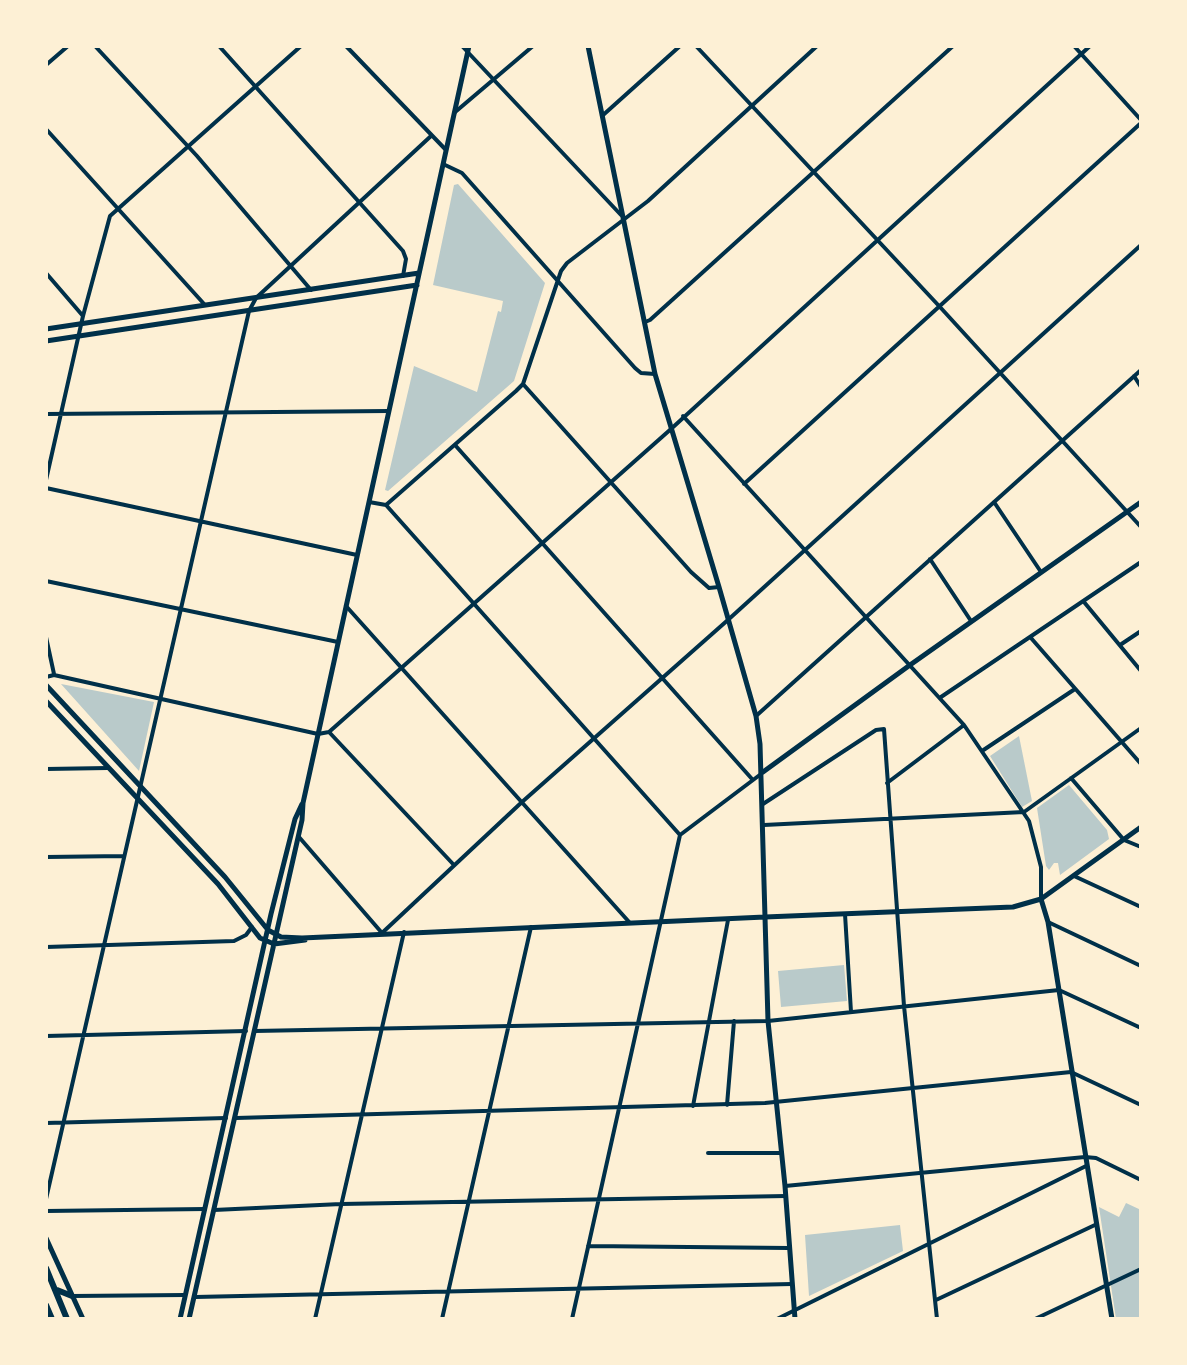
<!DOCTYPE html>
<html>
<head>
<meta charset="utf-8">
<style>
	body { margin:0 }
	#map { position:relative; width:1187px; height:1365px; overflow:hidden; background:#fdf0d5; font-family:Commissioner,sans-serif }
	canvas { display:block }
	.frame { position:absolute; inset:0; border:48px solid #fdf0d5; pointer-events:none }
</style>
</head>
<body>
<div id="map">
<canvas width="1187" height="1365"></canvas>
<div class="frame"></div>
</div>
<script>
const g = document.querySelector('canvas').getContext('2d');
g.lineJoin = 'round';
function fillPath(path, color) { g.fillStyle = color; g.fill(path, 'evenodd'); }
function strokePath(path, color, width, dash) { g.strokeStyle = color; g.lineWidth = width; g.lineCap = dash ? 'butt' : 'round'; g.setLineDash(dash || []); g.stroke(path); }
fillPath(new Path2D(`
	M458,184L545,283L514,381L388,491L385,490L414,366L477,392L498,311L501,312L503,301L433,285L454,185Z
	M61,684L154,702L139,771Z
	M1019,736L1032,801L1022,807L990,756Z
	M1069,785L1107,830L1109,839L1060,875L1058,863H1054L1049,870L1046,866L1037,808Z
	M844,965L847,1001L781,1007L778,971Z
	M1126,1203L1141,1210V1319H1116L1099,1207L1119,1217Z
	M900,1225L903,1251L809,1296L805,1235Z`), '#b9caca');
strokePath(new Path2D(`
	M95,46L197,156L311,290
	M219,46L403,251L406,259L403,276
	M346,46L446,150
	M462,46L621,215
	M696,46L940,307L1141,527
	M1074,46L1141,120
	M46,65L68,46
	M454,113L533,46
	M602,116L680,46
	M46,129L205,305
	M443,164L462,173L635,368L641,373L655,374
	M46,273L83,316
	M645,322L650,320L953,46
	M1134,376L1141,387
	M523,384L691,572L709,588L719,587
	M46,414L389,411
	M683,416L964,725L1029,821L1041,867V899
	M455,445L752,779
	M46,480L83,316L110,216L301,46
	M744,484L1141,123
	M46,488L357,555
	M369,502L386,505L516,391L523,384L561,271L567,263L648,201L817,46
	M994,502L1041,572
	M386,505L680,835
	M930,559L971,621
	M46,581L338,642
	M1084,602L1141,671
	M346,606L630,923
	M46,637L54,674
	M1031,638L1141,764
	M1120,645L1141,631
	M46,677L54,675L318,734L329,732L671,429L1090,46
	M941,697L1141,562
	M756,716L1141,370
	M329,732L453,864
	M982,751L1075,689
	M46,769L108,768
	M1071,778L1124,840L1141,847
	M887,783L964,725
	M763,804L876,730L884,729L904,1006L937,1319
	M764,825L1024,812L1141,728
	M299,837L382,933L522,802L729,619L1141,245
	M46,857L124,856
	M1074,876L1141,907
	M845,914L851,1012
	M1048,922L1141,966
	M46,947L234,941L246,935L252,927
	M255,1031L768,1021L1059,990L1141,1028
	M46,1036L246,1031
	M727,1105L734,1021
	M693,1106L728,920
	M236,1118L765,1103L1071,1072L1141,1105
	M46,1123L226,1118
	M708,1153H782
	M785,1186L1085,1157L1096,1158L1141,1180
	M46,1199L249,311L256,298L431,136
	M214,1210L341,1204L786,1196
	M46,1211L205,1209
	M588,1246L789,1248
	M72,1296L185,1295
	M195,1297L792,1284
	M936,1300L1097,1224
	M315,1319L404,932
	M442,1319L531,927
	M572,1319L680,835L761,774
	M777,1319L1086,1166
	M1035,1319L1141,1269`), '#003049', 4);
strokePath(new Path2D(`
	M763,772L910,665L1141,502
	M1041,899L1048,922L1112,1319
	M765,917L1013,907L1041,899L1141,827
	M46,1238L83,1319`), '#003049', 5);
strokePath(new Path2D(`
	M588,46L655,374L719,587L756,716L760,744L768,1021L785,1186L795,1319
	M46,329L419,273
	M46,341L417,285
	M46,685L225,877L268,930L281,937L302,938L765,917
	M46,701L218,884L260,938L274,944L305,940
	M180,1319L271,914L295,819L302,804
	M189,1319L302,820L303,803L469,46`), '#003049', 5);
strokePath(new Path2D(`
	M46,1268L67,1319
	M57,1290L72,1296
	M46,1305L52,1319`), '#003049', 6);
</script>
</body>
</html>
